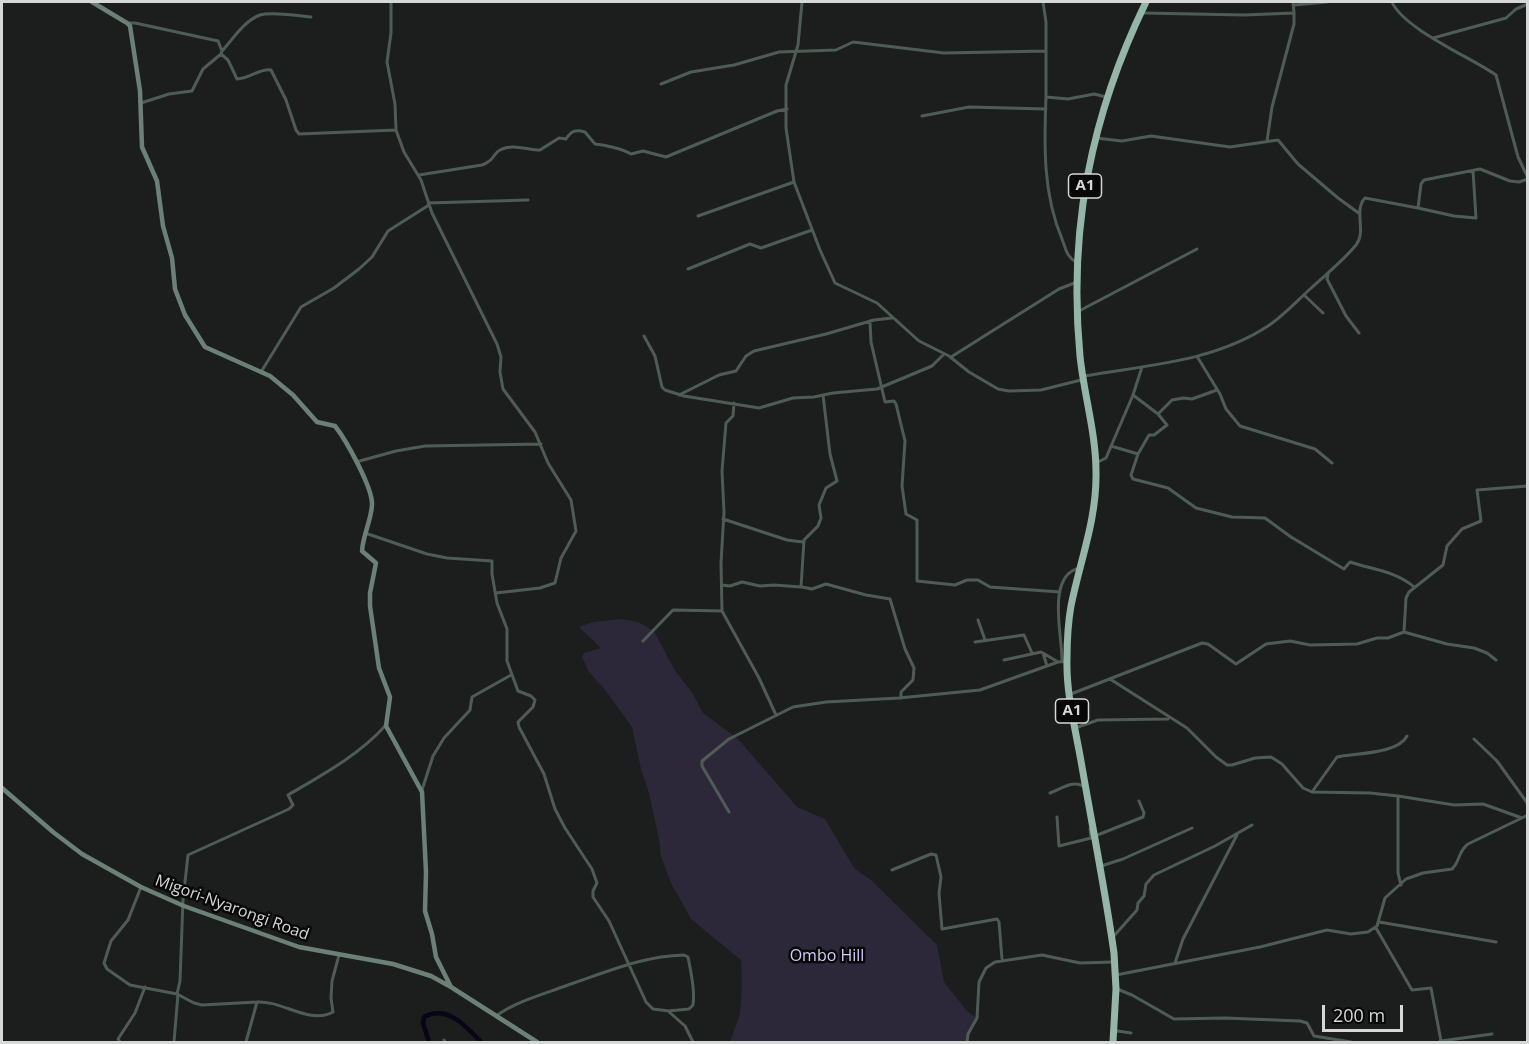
<!DOCTYPE html>
<html>
<head>
<meta charset="utf-8">
<style>
	body { margin:0 }
	#map { position:relative; width:1529px; height:1044px; overflow:hidden; background:#1b1e1c; font-family:"Open Sans",sans-serif }
	canvas { display:block }
	.frame { position:absolute; inset:0; border:3px solid #d6d8d7; pointer-events:none }
	.scale { position:absolute; left:1322px; top:1005px; width:81px; height:27px; box-sizing:border-box; border:3px solid #d6d8d7; border-top:0; padding-left:8px; font-size:18px; line-height:21px; white-space:nowrap; color:#d6d8d7; -webkit-text-stroke:4px #070807; paint-order:stroke }
</style>
</head>
<body>
<div id="map">
<canvas width="1529" height="1044"></canvas>
<div class="frame"></div>
<div class="scale">200 m</div>
</div>
<script>
const g = document.querySelector('canvas').getContext('2d');
g.lineJoin = 'round';
function fillPath(path, color) { g.fillStyle = color; g.fill(path, 'evenodd'); }
function strokePath(path, color, width, dash) { g.strokeStyle = color; g.lineWidth = width; g.lineCap = dash ? 'butt' : 'round'; g.setLineDash(dash || []); g.stroke(path); }
function label(font, color, halo, rows, align = 'center') {
  g.font = font + ' "Open Sans",sans-serif'; g.lineWidth = 5; g.setLineDash([]); g.textBaseline = 'middle'; g.strokeStyle = halo; g.fillStyle = color; for (const [text, x, y, turn = 0] of rows) {
    g.save(); g.translate(x, y); g.rotate((+turn || 0) * Math.PI / 180); g.textAlign = isNaN(turn) ? turn : align; if (halo) g.strokeText(text, 0, 0); g.fillText(text, 0, 0); g.restore();
  }
}
fillPath(new Path2D(`
	M622,619L638,622L654,631L674,669L693,694L703,713L738,739L797,807L825,819L854,868L871,880L937,945L944,982L967,1011L977,1018L970,1030L968,1042H730L740,1014L742,985L741,960L691,919L671,883L661,856L659,839L649,793L641,769L632,727L605,690L589,672L582,657L584,653L601,648L579,627L593,622Z`), '#2c2839');
strokePath(new Path2D(`
	M429,1042L423,1023L424,1017C447,1004 467,1027 481,1042`), '#090416', 4.5);
strokePath(new Path2D(`
	M391,2V33L387,62L395,104L396,130
	M802,2L798,45L786,85V128L794,182L820,250L835,283L877,303L919,341L949,356L969,372L998,389L1009,391L1041,390L1081,380
	M1043,2L1046,22V97L1068,99L1094,94L1106,97
	M1392,2C1404,29 1470,57 1496,75L1518,157L1528,178
	M1294,5L1327,2
	M1143,13L1244,15L1294,13L1293,2
	M127,23H135L218,41L222,51L221,54
	M1433,38L1506,18L1516,9L1528,4
	M222,51C233,39 244,21 260,15C272,11 297,16 311,17
	M221,54L228,60L237,79C249,79 260,68 271,70L286,100L296,130L299,134L396,130L404,152L421,180L432,213L497,344L501,357L500,372L503,389L535,432L548,463L571,500L576,531L561,558L555,583L540,588L496,593
	M661,84L691,72L734,65L779,52L836,50L853,42L944,53L1046,51
	M1046,97C1044,146 1043,194 1062,239C1066,249 1066,256 1076,262
	M141,103L169,94L192,91L203,69L221,54
	M922,116L969,107L1046,109
	M1096,138L1122,141L1151,136L1230,147L1278,140L1298,164L1338,198L1360,214
	M1267,141L1272,107L1294,24V13
	M419,175L482,165C496,160 492,154 500,150C513,143 527,150 540,150L559,138L566,139C571,131 575,129 585,132L595,144C605,145 623,149 631,154L643,151L666,157L777,111L787,109
	M428,203L528,200
	M1418,208L1454,216L1476,218L1473,171
	M698,216L794,182
	M688,269L750,244L761,248L812,230
	M1328,275L1327,279L1346,316L1359,333
	M1304,295L1323,313
	M1079,311L1197,249
	M870,321L871,342L885,402L894,401L896,404L905,441L902,486L906,514L917,520V581L955,585L967,580H978L990,587L1060,592
	M644,336L655,356L662,387L665,390L684,396L759,408L793,398L814,397L833,393L877,389L932,366L944,354
	M951,357L1059,289L1077,282
	M1198,358L1220,394L1226,409L1240,426L1315,449L1332,463
	M261,372L301,307L334,288L359,269L372,257L388,231L429,205
	M1084,376C1147,365 1213,362 1268,326C1283,316 1296,302 1309,290C1325,275 1342,262 1356,245C1367,231 1353,211 1365,198L1418,208L1421,184L1424,180L1480,169L1510,181L1519,182L1528,179
	M679,395L719,375L736,371L746,356L754,351L826,334L874,320L892,318
	M1133,395L1158,414
	M1111,446L1138,454L1131,475L1133,479L1168,488L1196,508L1232,517L1265,518L1291,537L1344,569L1350,562C1370,569 1396,571 1414,587
	M1138,454L1149,435H1154L1167,425L1158,414L1172,400L1183,398L1192,399L1217,390
	M356,462L396,451L425,446L541,444
	M1098,462L1106,458L1133,395L1142,367
	M723,519L787,540L803,542
	M365,533L427,554L447,558L492,561V574L497,603L507,629V661L518,691L531,696L535,700L533,707L518,722L519,727L544,774L555,809L565,828L592,869L597,883L593,891V897L609,921L646,1002L653,1009L669,1011
	M722,585L730,586L742,582L760,586L774,585L801,587L804,540L818,526L821,518L819,505L826,488L837,481L830,454L823,395
	M802,587L812,589L826,584L866,595L890,599L905,649L914,668L913,680L901,692V698
	M722,611L721,563L724,512L722,471L726,423L733,416L734,403
	M978,620L985,640
	M1404,632L1406,598L1409,592L1443,565L1447,546L1462,529L1481,521L1477,490L1528,486
	M643,641L673,610L722,611L759,678L776,715
	M975,642L1024,635L1032,653
	M1043,653L1058,662
	M1004,660L1041,652L1043,653L1047,666
	M1062,662C1063,638 1045,575 1080,568
	M1110,679L1187,728L1216,757L1227,765H1232L1255,758L1271,757L1282,764L1303,788L1312,792L1370,793L1398,796L1454,805L1483,804L1522,818
	M1071,694L1202,643L1208,644L1236,664L1266,644L1290,641L1310,645L1357,644L1377,638H1388L1404,632L1447,644L1474,648L1487,653L1496,660
	M1075,728L1098,720L1168,719
	M1474,739L1497,761L1528,804
	M422,790L433,756L444,738L470,710L472,697L511,675
	M1312,792L1337,757C1356,753 1398,754 1407,736
	M1050,793C1061,789 1072,780 1083,786
	M1398,796V873L1401,885
	M729,812L702,766V761L729,739L793,707L826,702L899,698L980,690L1058,662L1066,661
	M1057,817L1059,846L1091,838L1090,829
	M1095,836L1143,817L1144,813L1139,801
	M1101,866L1123,859L1192,828
	M892,870L931,854L936,855L941,877L939,893L942,929L997,919L999,922L1002,959
	M141,887L128,920L111,941L104,963L107,969L130,985L177,994L194,1003L202,1005L257,1002
	M1379,922L1496,942
	M1376,928L1412,990L1431,988L1441,1041L1439,1042
	M1113,937L1137,910L1138,903L1144,896L1146,884L1154,875L1215,846L1252,825
	M1175,963L1183,939L1237,835
	M1116,975L1260,947L1327,930L1351,934L1368,932L1377,926L1385,898L1406,879L1423,873L1452,869C1460,862 1458,851 1468,844L1528,815
	M1117,989L1132,995L1174,1019L1225,1018L1300,1021L1307,1023L1314,1036L1351,1042
	M177,994L180,981L183,900L188,855L289,809L293,805L288,795C322,775 359,755 385,726
	M496,1016C517,1001 544,994 568,985C607,972 643,956 684,955L688,957C691,973 695,990 693,1005L689,1009L668,1011L685,1026L693,1042
	M1115,1032L1118,1031L1131,1033
	M444,1040L445,1042
	M1441,1041L1492,1034
	M120,1042L118,1039L135,1013L145,987
	M174,1042L178,994
	M246,1042L257,1002C281,1000 310,1025 333,1012L331,998L332,981L339,955
	M967,1042L968,1034L977,1018L979,982L986,968L995,962L1042,955L1080,963L1114,962`), '#4f5c56', 3);
strokePath(new Path2D(`
	M92,2L127,23L130,26L140,91L142,147L157,181L163,226L172,258L175,289L185,315L205,347L270,376L293,395L317,422L335,426C346,440 373,488 372,505C371,521 363,535 362,551L376,563L370,593V606L379,668L390,697L386,726L422,792L426,872L425,911L432,934L436,957L451,987
	M2,788L53,832L82,854L141,887L184,906L299,947L393,964L431,976L451,987L537,1042`), '#6b8077', 4.5);
strokePath(new Path2D(`
	M1113,1042L1116,989L1114,953C1105,889 1092,825 1081,761C1075,727 1066,693 1067,659C1067,642 1068,623 1071,606C1080,561 1097,519 1096,472C1096,433 1084,395 1080,356C1068,230 1091,115 1146,2`), '#94b5a7', 7);
for (const [x, y, w] of [
	[1085,186,33],
	[1072,711,33]
]) { const box = new Path2D(); box.roundRect(x - w / 2, y - 12, w, 24, 4.5); g.fillStyle = '#070807'; g.fill(box); strokePath(box, '#d6d8d7', 1.5); }
label('bold 15px', '#d6d8d7', null, [
	["A1",1085,186],
	["A1",1072,711]
]);
label('16px', '#d6d8d7', '#070807', [
	["Migori-Nyarongi Road",232,908,20]
]);
label('16px', '#d5cafc', '#070807', [
	["Ombo Hill",827,956]
]);
</script>
</body>
</html>
